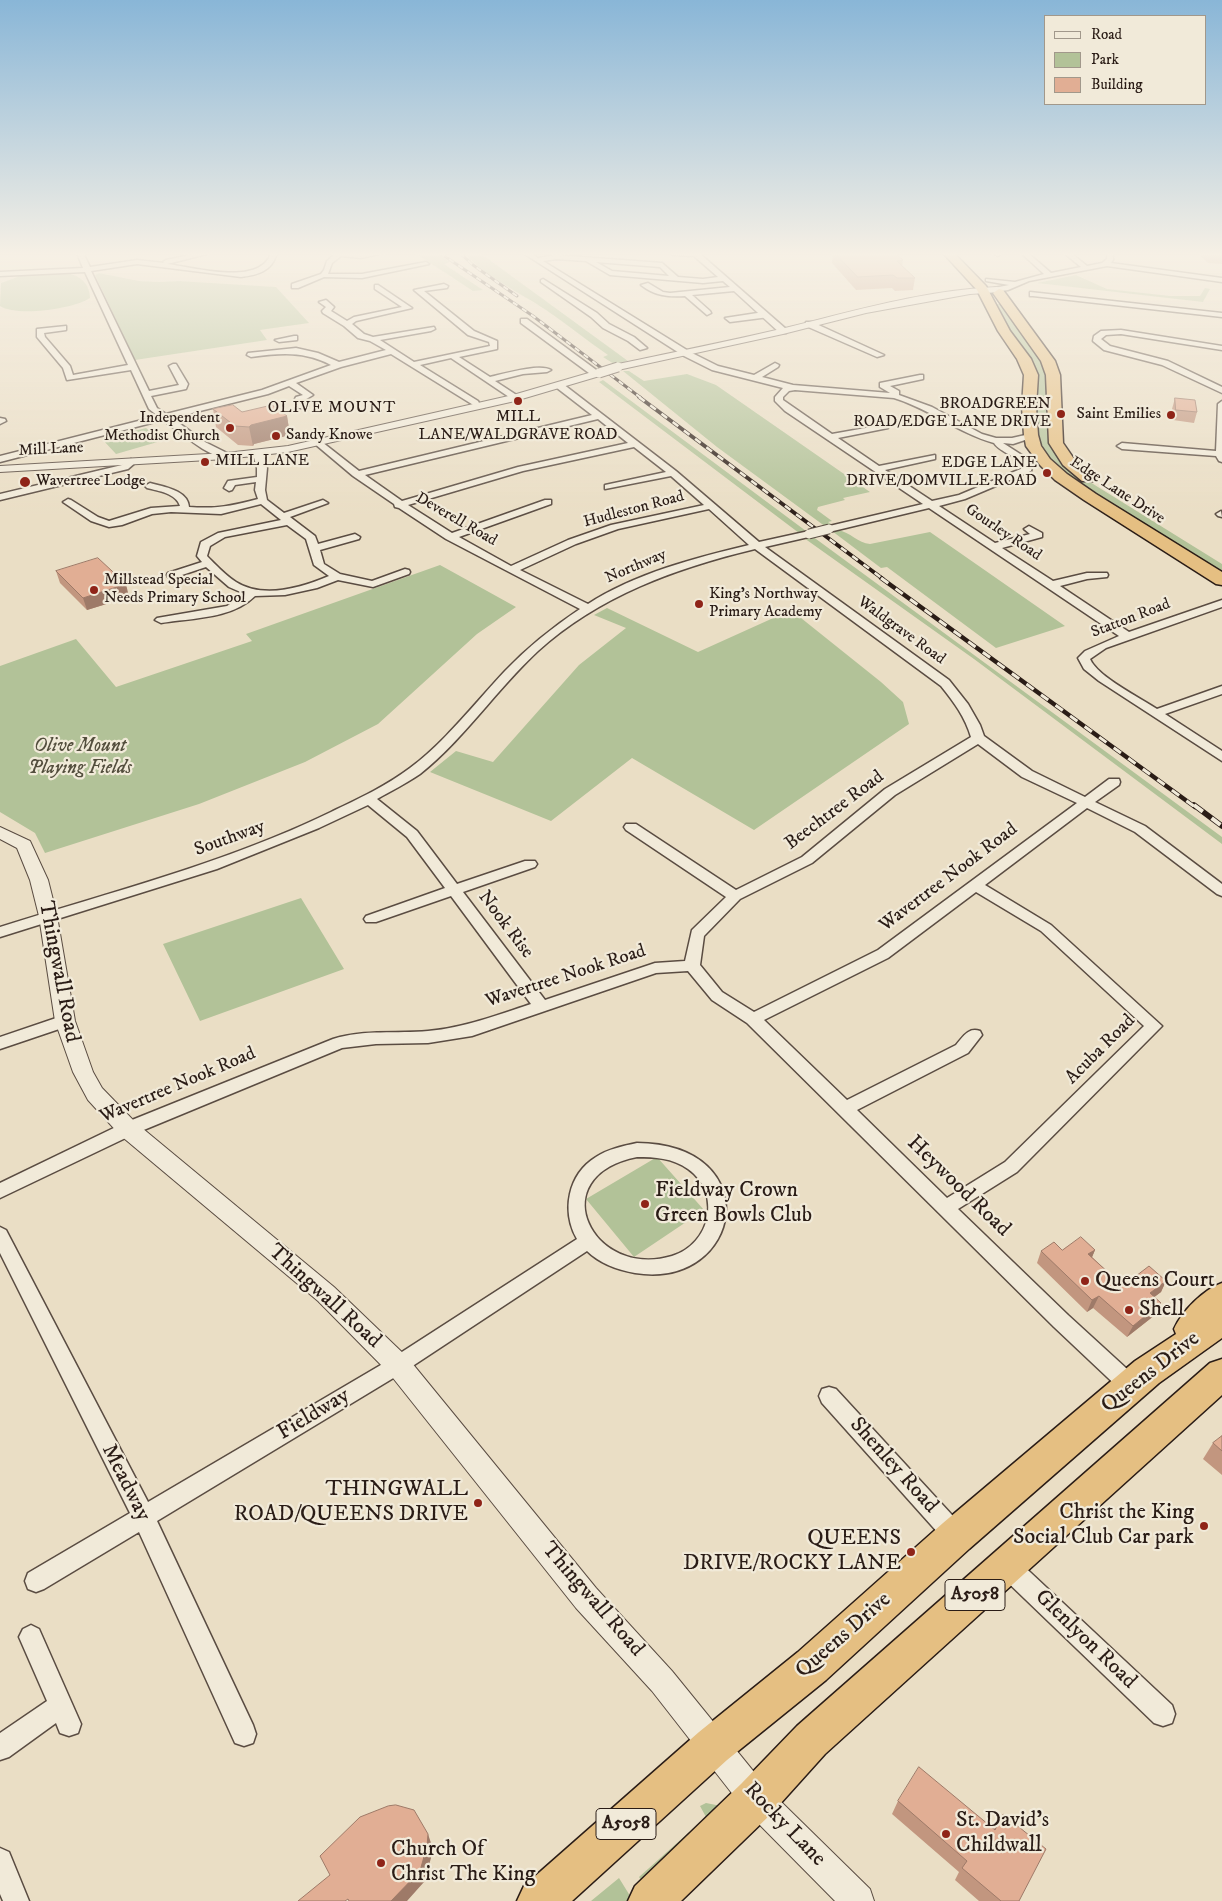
<!DOCTYPE html>
<html>
<head>
<meta charset="utf-8">
<style>
	body { margin:0 }
	#map { position:relative; width:1222px; height:1901px; overflow:hidden; background:#eadec5; font-family:"IM FELL DW Pica",serif }
	canvas { display:block }
	.legend { position:absolute; left:1044px; top:15px; width:162px; height:90px; box-sizing:border-box; background:#f1ead9; border:1px solid #a1988b; margin:0; padding:6px 9px; list-style:none; font-size:15px; color:#2a1c16 }
	.legend li { display:flex; align-items:center; gap:10px; height:25px }
	.legend b { width:25px; border:1px solid #a1988b }
</style>
</head>
<body>
<div id="map">
<canvas width="1222" height="1901"></canvas>
<ul class="legend">
<li><b style="height:6px;background:#f1ead9"></b>Road</li>
<li><b style="height:14px;background:#b2c298"></b>Park</li>
<li><b style="height:14px;background:#e1ae94"></b>Building</li>
</ul>
</div>
<script>
const g = document.querySelector('canvas').getContext('2d');
g.lineJoin = 'round';
function fillPath(path, color) { g.fillStyle = color; g.fill(path, 'evenodd'); }
function strokePath(path, color, width, dash) { g.strokeStyle = color; g.lineWidth = width; g.lineCap = dash ? 'butt' : 'round'; g.setLineDash(dash || []); g.stroke(path); }
function label(font, color, halo, rows, align = 'center') {
  g.font = font + ' "IM FELL DW Pica",serif'; g.lineWidth = 4.5; g.setLineDash([]); g.textBaseline = 'middle'; g.strokeStyle = halo; g.fillStyle = color; for (const [text, x, y, turn = 0] of rows) {
    g.save(); g.translate(x, y); g.rotate((+turn || 0) * Math.PI / 180); g.textAlign = isNaN(turn) ? turn : align; if (halo) g.strokeText(text, 0, 0); g.fillText(text, 0, 0); g.restore();
  }
}
fillPath(new Path2D(`
	M415,253H437L450,262L444,264L483,290L473,291Z
	M464,253H480L628,361L614,364L603,357L608,355C587,341 567,324 546,310C519,292 486,277 464,253Z
	M64,273C79,274 90,283 90,298C74,309 16,317 0,306L1,283L20,276Z
	M99,273L139,281L159,282L179,281L276,287L309,323L260,330L267,340L135,360L95,275Z
	M1076,275L1107,289L1170,296H1200L1205,288L1210,289L1203,302L1037,283Z
	M997,304H1001L1049,369L1050,420L1077,474L1222,564V575L1084,489L1052,463L1039,445L1036,426V373L1033,362L1011,332Z
	M623,371H629L644,381L687,374L716,385L870,492L843,498L845,500L818,507L817,510L832,521L828,522L833,525L826,527L717,447Z
	M603,380L806,531L799,533L599,382Z
	M146,428L161,441L116,454L102,439Z
	M838,530C850,532 858,543 870,544L930,532L1065,626L996,648L887,567L881,568L832,531Z
	M812,536L1222,837V844L974,659L804,538Z
	M440,565L516,607L477,634L378,724L305,762L199,804L45,853L35,833L0,812V666L76,639L116,687L252,641L246,634Z
	M607,608L698,652L791,610L881,682L903,702L909,724L754,830L632,758L551,821L430,772L456,751L493,762L579,665L626,628L594,615Z
	M301,898L344,969L200,1021L163,944Z
	M657,1157L704,1210L634,1257L586,1199Z
	M706,1803L721,1806L645,1886L639,1877L706,1817L700,1806Z
	M619,1878L632,1899L630,1901H591Z`), '#b2c298');
const pedestrian = new Path2D(`
	M764,312L769,315V317L730,322L725,318Z`);
const minor = new Path2D(`
	M77,253H83L90,267L137,260L164,263L163,262L166,260L199,253H211L167,264C194,267 260,287 271,253H277C272,271 258,275 241,277L137,264L91,271L149,391L179,385L169,366L173,364H176L188,384L186,389L151,396L157,408L166,414L262,390L331,365C304,351 281,353 251,357L247,355L248,353L296,348L318,353L339,362L386,350L370,341L358,338L344,326L323,313L322,311L326,307L319,302L326,300L334,307L331,311L347,321L354,317L402,307L375,289V285H378L412,308L356,321L352,324L364,334L373,337L434,327L435,329L431,331L380,340L414,362L490,346L489,342L468,335L414,290L444,284L448,286L447,288L424,291L474,331L497,341V349L459,357L490,377C503,374 540,363 551,370L547,372L523,374L495,381L518,396L519,398L515,401L451,358L420,365L478,401L479,403L475,406L391,354L341,367L296,383L313,395L303,401L308,406L307,408H299L294,401L296,397L303,395L289,386L268,394L172,418L205,442L229,454V458C213,461 177,430 163,420L0,462V456L158,416L149,409L131,370L67,380L63,368L37,337V329L66,326V330L44,333L45,337L70,366L73,375L128,365L85,272L0,276V272L83,268Z
	M336,253H384L361,258L341,256L332,263L328,274H362L426,262L429,264L362,278L324,277L298,288H292V284L321,274L324,270L327,261Z
	M523,253H530L538,258L556,255L662,263L678,277L703,279L718,277L694,256L673,255L670,253H699L786,329V333H780L734,291L692,295L710,311L711,313L707,315L685,296C668,297 655,296 641,285L648,283L663,292L670,293L730,287L723,281L703,283L610,275L586,261L556,259L543,261L690,352L718,366L754,375L775,363L779,365L778,367L762,377L793,385L890,393L880,387V383L920,375H923V379L890,386L899,391V395L932,407L982,434L996,438H1012L1034,433V437L1013,444L1003,443L1028,459L1033,464L1031,471L965,499L939,506L995,543L1030,534L1024,529L1029,526L1042,533V537L1002,548L1053,581L1087,573H1107L1108,575L1107,577L1087,579L1060,586L1129,632L1222,600V607L1106,648L1090,659C1098,677 1139,697 1157,709L1222,686V694L1165,714L1222,751V761L1099,681L1084,669L1078,658L1085,651L1119,636L929,508L829,532L825,531V527L923,504L785,411L775,401V397L783,388L712,370L684,356ZM596,262L660,267L669,276L612,271ZM795,390L894,398C930,409 958,433 994,443C1000,453 1020,456 1023,468L959,495L932,501L885,470L935,459V455L879,466L838,438L888,428V424L832,434L783,400V397L789,391Z
	M993,253H1001V254L998,256Z
	M1021,253H1028L1051,273L1081,267L1064,253H1071L1087,266L1102,263L1107,259V253H1113V260L1111,263L1222,278V282L1107,266L1029,281L1008,290L994,292V288L1009,285L986,281V279L1015,282L1044,274Z
	M543,279L597,313L609,324L634,337L647,348L640,350L628,341L603,328L591,317L541,282V280Z
	M1030,292L1222,313V317L1033,296H1030Z
	M521,319H527L599,372V376H593L521,323Z
	M806,322H812L884,355L877,357L806,326Z
	M1121,330L1222,346V350L1121,334L1106,335L1101,339L1110,346L1168,361L1222,387V393L1162,365L1104,350L1093,341L1094,336L1101,331Z
	M294,336H297V340L279,342L275,340Z
	M557,384H563L676,471L759,542L809,531L813,532V536L765,547L949,680L968,704L980,725L984,736L1032,771L1085,797L1109,779H1119L1120,782L1119,785L1095,802L1145,826L1222,884V896L1217,894L1135,832L1087,808L985,885L1051,925L1162,1026L1017,1172L958,1209L1068,1315L1138,1379L1141,1386L1138,1393L1131,1395L1124,1393L1054,1327L747,1023L712,1000L688,971L656,973L472,1036L428,1043L376,1044L342,1048L134,1134L0,1198V1183L122,1124L333,1039C364,1029 397,1034 428,1031C464,1028 497,1015 531,1004L451,896L376,922H366L364,919L366,916L445,888L407,837L368,805L319,828L217,869L0,937V927C111,892 226,863 331,812C358,799 386,786 410,768C445,742 475,703 505,671C528,647 553,627 580,609L446,539L399,508L395,507L394,504L353,476L315,444L319,441L322,442L359,471L592,415L557,388ZM598,419L628,443L518,467L402,501L365,475ZM634,447L666,472L605,485V489L671,476L704,505L611,525L568,540L511,566L459,537L551,504V500H545L452,533L408,505L523,471ZM709,509L749,545C695,558 636,573 588,604L520,570L576,544L618,529ZM755,549L941,686C954,702 965,717 971,737L885,789L802,857L736,890L636,824H626L624,827L626,830L726,897L692,930L685,961L655,963L545,1000L463,892L535,867L537,864L535,861H525L457,884L417,831L377,799C391,791 407,783 420,774C464,739 496,690 538,651C599,596 676,568 755,549ZM978,744L1022,777L1077,803L878,950L754,1012L722,992L700,965L704,936L740,899L812,863L895,795ZM976,892L1041,931L1144,1026L1005,1162L947,1198L857,1110L968,1053L982,1035L980,1031C968,1027 963,1037 956,1045L847,1100L764,1020L888,958Z
	M1222,401V462L1219,461L1216,456L1122,449L1117,446L1122,443L1216,451L1218,404Z
	M0,418L5,419L6,421L0,424Z
	M258,451L263,454L267,468L265,490L267,500L284,513L323,500L328,503L290,517L315,536L318,544L355,534L360,537L359,539L320,550L324,564L340,574L372,581L405,569L409,570L410,572L409,574L373,587L338,580L317,588L285,595L255,596C232,619 192,618 161,623L155,620L157,618L227,606L245,594L229,587L206,567L176,577H168L167,575L168,573L202,562L197,556L201,542L218,533L281,520L261,504L221,514L171,512L152,514L122,525L109,527L91,521L63,502L68,499L71,500L98,517L109,521L151,508L180,506C176,493 158,491 147,488L145,486L150,483C164,487 188,490 189,507C217,509 231,506 258,499L255,490L256,482L235,485L232,490L229,491L224,488L228,481L257,477V468L253,454ZM287,525L306,539L314,565L329,576C301,588 263,599 236,582C225,575 216,565 207,556L210,546L225,537Z
	M131,459L136,462L128,469L0,500V494L122,465Z
	M1221,511L1222,517L1218,516L1216,514Z
	M65,1015L71,1017L73,1021L71,1025L0,1049V1037Z
	M637,1143C768,1144 743,1290 635,1273C618,1270 599,1263 587,1251L405,1371L157,1521L253,1725L256,1734L253,1743L244,1746L235,1743L139,1532L44,1589L36,1592L28,1589L25,1581L28,1573L130,1513L0,1253V1227L6,1230L148,1502L391,1359L577,1239C561,1211 568,1174 596,1157C608,1149 623,1146 637,1143ZM637,1157C655,1157 672,1158 688,1169C722,1193 711,1244 672,1256C592,1280 541,1176 637,1157Z
	M829,1387L836,1389L964,1528L967,1536L964,1544L956,1547L948,1544L822,1403L819,1396L822,1389Z
	M1007,1555L1015,1558L1172,1705L1175,1714L1172,1723L1163,1726L1154,1723L999,1574L996,1566L999,1558Z
	M31,1625L39,1629L81,1724L78,1733L69,1736L60,1733L56,1723L9,1757L0,1760V1733L47,1701L19,1637L23,1629Z
	M0,1848L9,1852L29,1901H3L0,1894Z`);
const tertiary = new Path2D(`
	M997,287L1000,288V292L970,294L866,313L783,334L618,370L613,367L618,364C674,352 730,341 785,328C854,311 925,290 997,287Z
	M599,370L604,373L603,375L515,401L288,452L226,459L0,472V466L226,453L288,446L513,395Z
	M0,827L30,841L48,880L57,916L75,1021L93,1072L102,1088L136,1123L334,1287L407,1357L596,1588L672,1671L767,1788L870,1889L874,1901H835L745,1810L652,1691L576,1608L389,1373L318,1301L120,1135L88,1100L73,1072L55,1021L39,916L30,880L17,848L0,839Z`);
const trunk = new Path2D(`
	M943,253H954L986,286L1010,331L1031,359L1038,375L1036,407L1038,435L1041,446L1050,459L1067,474L1096,494L1222,572V585L1216,584L1084,500L1055,480L1040,465L1026,446L1024,435L1022,407L1024,375L1017,359L998,331L977,290Z
	M999,289L1003,290L1055,361L1060,375L1063,443L1074,459L1094,475L1096,478L1094,481H1082L1063,465L1049,443L1046,375L1041,361L993,293Z
	M1222,1283V1338L1159,1383L969,1549L826,1680L727,1760L572,1901H517L524,1886L699,1732L798,1652L943,1523L1135,1361L1176,1334L1174,1329C1182,1311 1203,1290 1222,1283Z
	M1222,1359V1395L825,1754L771,1814L681,1901H628L635,1886L741,1784L797,1726L1210,1363Z`);
strokePath(pedestrian, '#5a4c42', 3);
strokePath(minor, '#5a4c42', 3);
strokePath(tertiary, '#5a4c42', 2);
strokePath(trunk, '#2a1c16', 3);
fillPath(pedestrian, '#f1ead9');
fillPath(minor, '#f1ead9');
fillPath(tertiary, '#f1ead9');
fillPath(trunk, '#e5bf82');
const railFar3 = new Path2D(`
	M440,253L533,316L641,398
	M460,253L473,265L517,296`);
const railFar2 = new Path2D(`
	M639,397L883,579`);
const railFar1 = new Path2D(`
	M881,578L1195,807`);
const rail = new Path2D(`
	M1194,805L1222,826`);
strokePath(railFar3, '#2a1c16', 3);
strokePath(railFar2, '#2a1c16', 4);
strokePath(railFar1, '#2a1c16', 4.5);
strokePath(rail, '#2a1c16', 5.5);
strokePath(railFar3, '#f1ead9', 2, [5.5]);
strokePath(railFar2, '#f1ead9', 2.5, [7]);
strokePath(railFar1, '#f1ead9', 3, [9]);
strokePath(rail, '#f1ead9', 4, [11]);
const minorBridge = new Path2D(`
	M809,534L829,529`);
const tertiaryBridge = new Path2D(`
	M599,373L618,367`);
strokePath(minorBridge, '#5a4c42', 11, []);
strokePath(tertiaryBridge, '#5a4c42', 11, []);
strokePath(minorBridge, '#f1ead9', 9);
strokePath(tertiaryBridge, '#f1ead9', 9);
fillPath(new Path2D(`
	M833,253H897V255L903,260L902,266L915,278L913,290L895,291L892,288L856,290L832,263Z
	M1197,253H1222V264L1208,263Z
	M1175,398L1197,412L1194,423L1173,420L1172,409Z
	M213,409L287,416L290,435L254,444L253,446L238,445L216,427Z
	M56,571L129,597L87,610L60,583Z
	M1062,1250H1095L1092,1257L1123,1286L1166,1281L1161,1292L1154,1297L1161,1303L1155,1315L1127,1337L1093,1308L1087,1312L1037,1263L1041,1251Z
	M1222,1436V1475L1203,1459L1213,1443Z
	M898,1801L994,1829L1003,1814L1019,1901H979L955,1880L959,1872L892,1814Z`), '#c2967f');
fillPath(new Path2D(`
	M287,416L290,435L254,444L253,446L249,427L251,425Z
	M126,584L129,597L87,610L83,598Z
	M1095,1250L1090,1262L1088,1254Z
	M1166,1281L1161,1292L1144,1305L1150,1293Z
	M1099,1296L1093,1308L1087,1312L1092,1300Z
	M1161,1303L1155,1315L1127,1337L1133,1326Z
	M428,1834L432,1846L431,1858L424,1882L407,1901H391Z`), '#9e7a68');
const building = new Path2D(`
	M835,253H895L903,260L897,261L915,278H897L893,275L858,277Z
	M1209,253H1222V254H1210Z
	M1175,398L1195,400L1197,412L1176,410Z
	M233,405L242,412L272,405L287,416L251,425L249,427L235,426L213,409Z
	M98,558L126,584L83,598L56,571Z
	M1081,1237L1095,1250L1088,1254L1123,1286L1149,1266L1166,1281L1150,1293L1161,1303L1133,1326L1099,1296L1092,1300L1041,1251L1054,1242L1062,1250Z
	M1222,1436V1451L1213,1443Z
	M919,1767L995,1830L1003,1814L1046,1849L1019,1901H1001L962,1868L967,1861L898,1801Z
	M396,1805L414,1810L428,1834L427,1846L420,1871L391,1901H349L348,1899L345,1901H298L330,1875L320,1856L360,1817L388,1806Z`);
fillPath(building, '#e1ae94');
strokePath(building, '#9e7a68', 1);
const sky = g.createLinearGradient(0, 0, 0, 519);
sky.addColorStop(0, '#89b6d7');
sky.addColorStop(0.49, '#f6f0e5');
sky.addColorStop(1, '#f6f0e500');
g.fillStyle = sky;
g.fillRect(0, 0, 1222, 519);
for (const [x, y, r, color] of [
	[518,401,5,"#8f2418"],
	[1061,414,5,"#8f2418"],
	[1171,415,5,"#8f2418"],
	[230,428,5,"#8f2418"],
	[276,436,5,"#8f2418"],
	[205,462,5,"#8f2418"],
	[1047,473,5,"#8f2418"],
	[25,482,6,"#8f2418"],
	[94,590,5,"#8f2418"],
	[699,604,5,"#8f2418"],
	[645,1204,5,"#8f2418"],
	[1085,1281,5,"#8f2418"],
	[1129,1310,5,"#8f2418"],
	[478,1503,5,"#8f2418"],
	[1204,1526,5,"#8f2418"],
	[911,1552,5,"#8f2418"],
	[946,1834,5,"#8f2418"],
	[381,1863,5,"#8f2418"]
]) { const dot = new Path2D(); dot.arc(x, y, r, 0, 2 * Math.PI); g.fillStyle = color; g.fill(dot); strokePath(dot, '#f1ead9', 2); }
label('16px', '#2a1c16', '#f1ead9', [
	["BROADGREEN",1051,405,"right"],
	["ROAD/EDGE LANE DRIVE",1051,423,"right"],
	["Saint Emilies",1161,415,"right"],
	["MILL",518,418,"center"],
	["LANE/WALDGRAVE ROAD",518,436,"center"],
	["Independent",220,419,"right"],
	["Methodist Church",220,437,"right"],
	["Sandy Knowe",286,436],
	["MILL LANE",215,462],
	["EDGE LANE",1037,464,"right"],
	["DRIVE/DOMVILLE ROAD",1037,482,"right"],
	["Wavertree Lodge",36,482],
	["Millstead Special",104,581],
	["Needs Primary School",104,599],
	["King's Northway",709,595],
	["Primary Academy",709,613]
], 'left');
g.letterSpacing = '1px';
label('16px', '#2a1c16', '#f1ead9', [
	["OLIVE MOUNT",332,409]
]);
g.letterSpacing = '0px';
label('16px', '#2a1c16', '#f1ead9', [
	["Mill Lane",51,450,-3],
	["Edge Lane Drive",1117,491,33],
	["Hudleston Road",634,510,-15],
	["Deverell Road",456,520,30],
	["Gourley Road",1003,533,34],
	["Northway",636,567,-23],
	["Statton Road",1131,619,-21],
	["Waldgrave Road",901,631,36]
]);
for (const [x, y, w] of [
	[975,1595,60],
	[626,1824,60]
]) { const box = new Path2D(); box.roundRect(x - w / 2, y - 15.5, w, 31, 4); g.fillStyle = '#f1ead9'; g.fill(box); strokePath(box, '#2a1c16', 1); }
label('bold 18px', '#2a1c16', null, [
	["A5058",975,1595],
	["A5058",626,1824]
]);
label('italic 19px', '#534e3d', '#f1ead9', [
	["Olive Mount",80,747],
	["Playing Fields",80,769]
]);
label('19px', '#2a1c16', '#f1ead9', [
	["Beechtree Road",835,811,-37],
	["Southway",230,839,-20],
	["Wavertree Nook Road",949,878,-37],
	["Nook Rise",505,925,53],
	["Wavertree Nook Road",566,977,-18],
	["Acuba Road",1101,1050,-45],
	["Wavertree Nook Road",178,1086,-23]
]);
label('22px', '#2a1c16', '#f1ead9', [
	["Thingwall Road",58,972,79],
	["Heywood Road",958,1187,44],
	["Thingwall Road",324,1297,42],
	["Queens Drive",1151,1373,-38],
	["Fieldway",314,1415,-31],
	["Shenley Road",893,1466,48],
	["Meadway",125,1483,63],
	["Thingwall Road",592,1600,49],
	["Queens Drive",844,1636,-41],
	["Glenlyon Road",1085,1640,44],
	["Rocky Lane",784,1825,46]
]);
label('22px', '#2a1c16', '#f1ead9', [
	["Fieldway Crown",655,1191],
	["Green Bowls Club",655,1216],
	["Queens Court",1095,1281],
	["Shell",1139,1310],
	["THINGWALL",468,1490,"right"],
	["ROAD/QUEENS DRIVE",468,1515,"right"],
	["Christ the King",1194,1513,"right"],
	["Social Club Car park",1194,1538,"right"],
	["QUEENS",901,1539,"right"],
	["DRIVE/ROCKY LANE",901,1564,"right"],
	["St. David's",956,1821],
	["Childwall",956,1846],
	["Church Of",391,1850],
	["Christ The King",391,1875]
], 'left');
</script>
</body>
</html>
